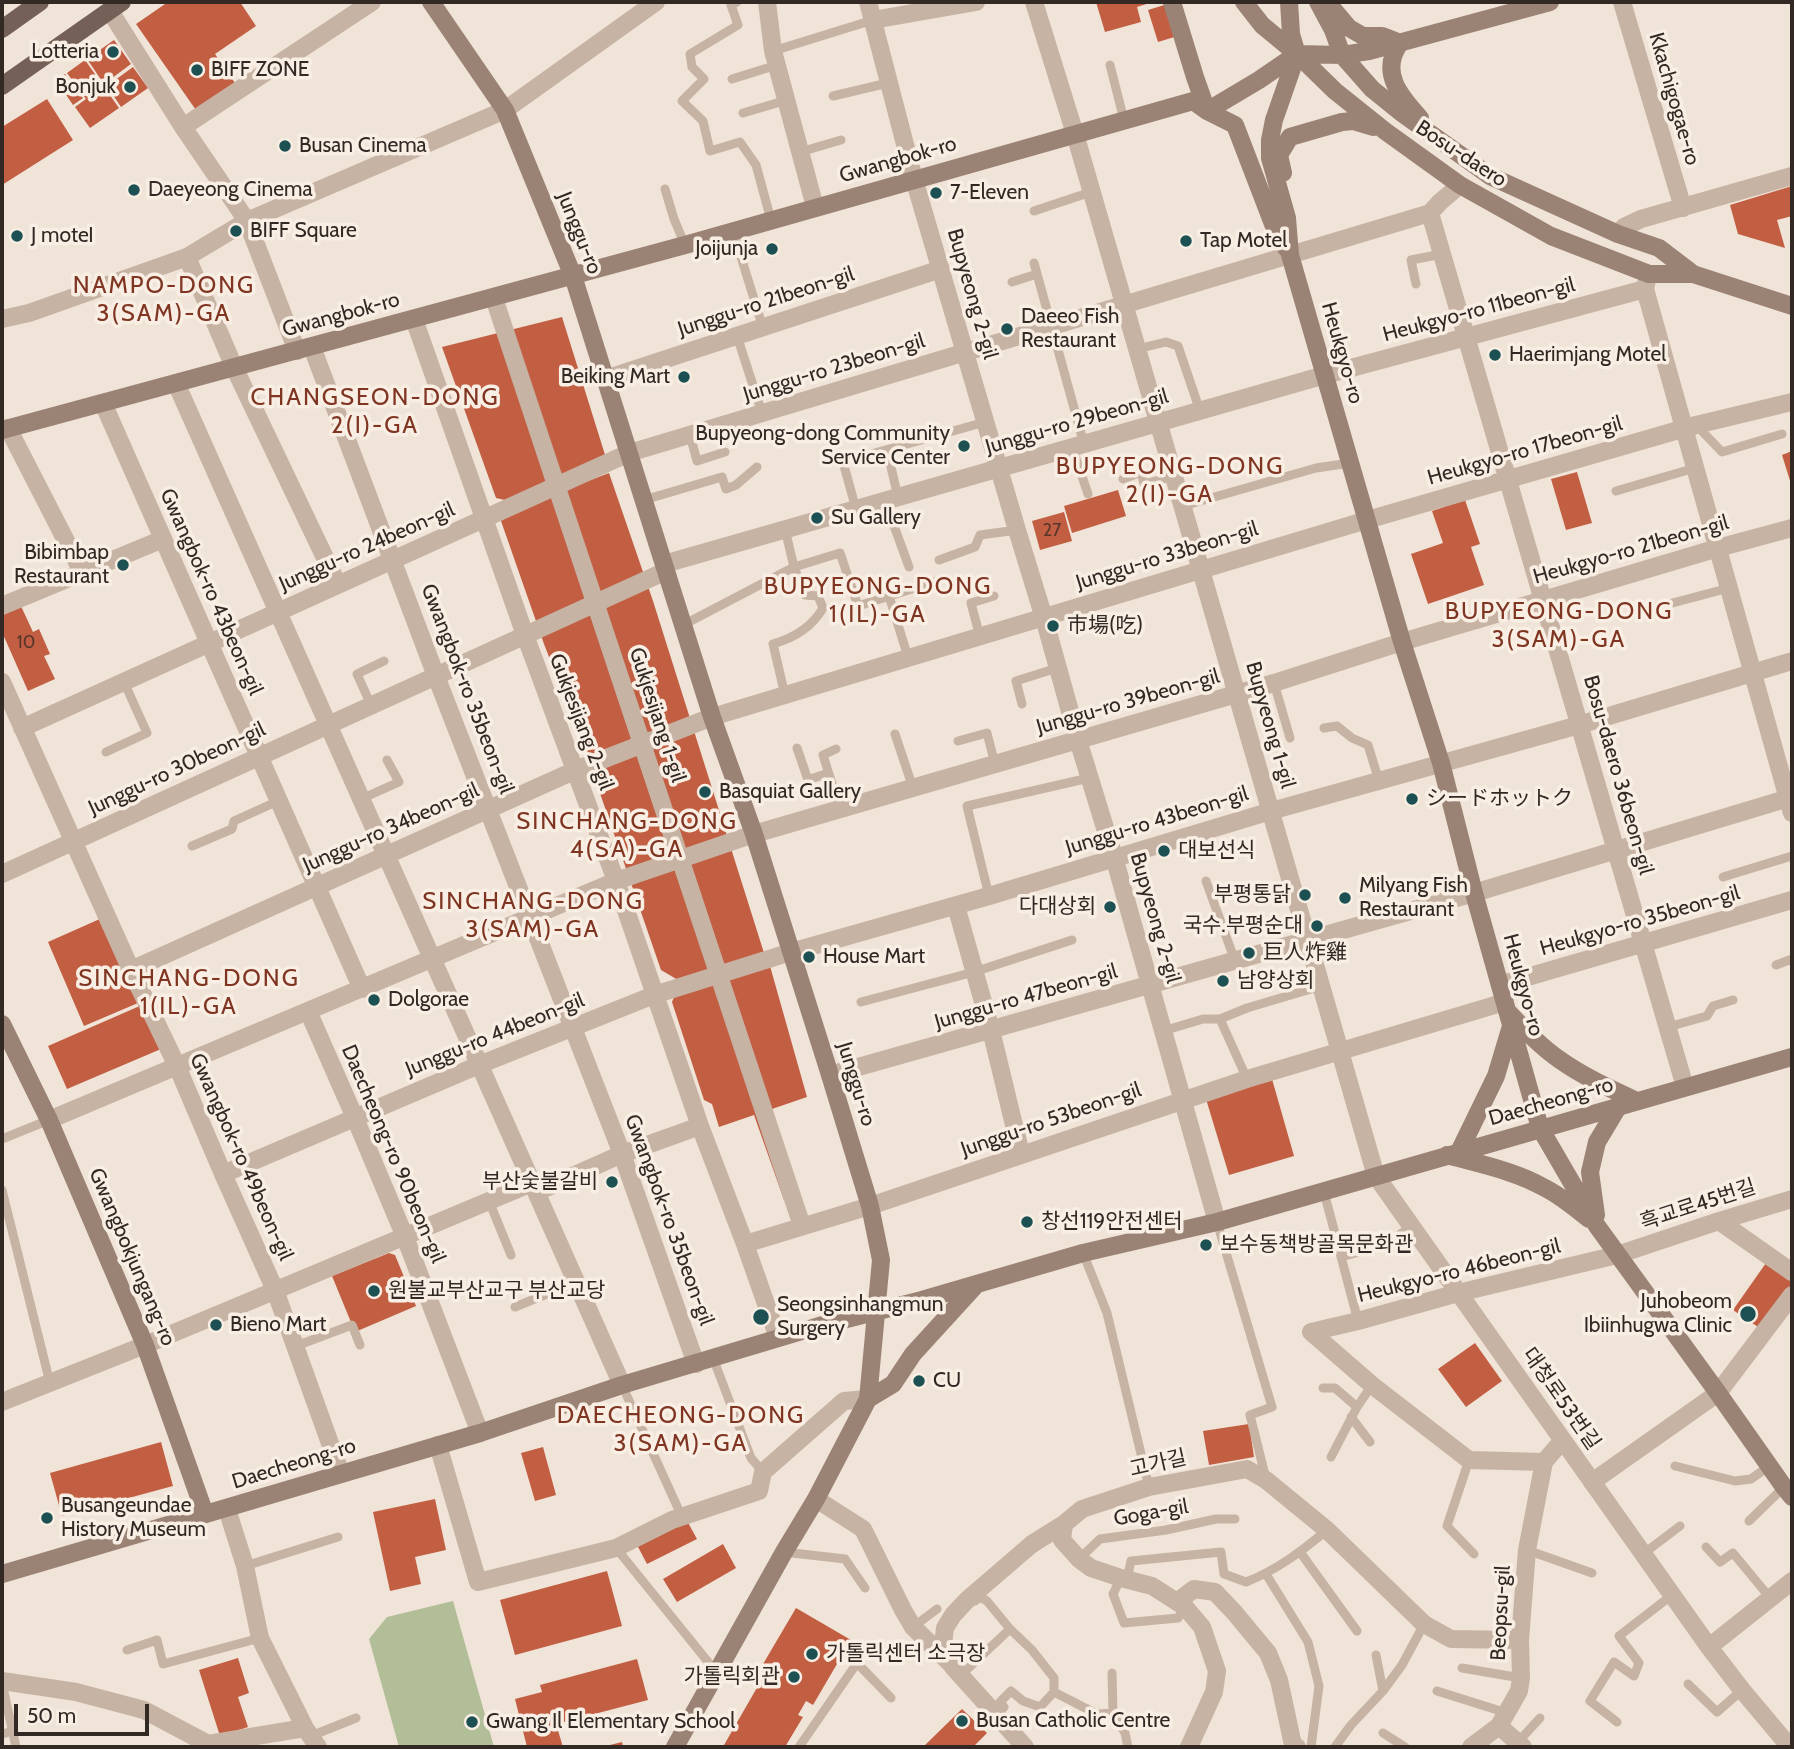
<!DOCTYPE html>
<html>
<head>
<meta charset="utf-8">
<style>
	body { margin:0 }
	#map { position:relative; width:1794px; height:1749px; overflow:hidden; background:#f0e3d7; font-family:Cabin,sans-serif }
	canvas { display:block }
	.frame { position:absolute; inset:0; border:4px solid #322925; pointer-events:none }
	.scale { position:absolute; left:14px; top:1704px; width:135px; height:32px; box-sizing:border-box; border:4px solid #322925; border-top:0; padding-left:9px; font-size:21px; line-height:24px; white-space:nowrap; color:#322925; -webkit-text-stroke:5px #f8eee3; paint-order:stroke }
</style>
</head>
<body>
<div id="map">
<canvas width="1794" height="1749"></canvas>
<div class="frame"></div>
<div class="scale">50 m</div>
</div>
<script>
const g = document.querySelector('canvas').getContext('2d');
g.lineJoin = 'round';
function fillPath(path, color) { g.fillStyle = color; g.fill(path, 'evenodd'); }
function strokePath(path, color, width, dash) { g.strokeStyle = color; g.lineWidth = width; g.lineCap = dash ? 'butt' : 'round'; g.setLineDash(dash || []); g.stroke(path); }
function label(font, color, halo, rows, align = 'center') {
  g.font = font + ' Cabin,"Noto Sans KR","Noto Sans JP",sans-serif'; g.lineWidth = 7; g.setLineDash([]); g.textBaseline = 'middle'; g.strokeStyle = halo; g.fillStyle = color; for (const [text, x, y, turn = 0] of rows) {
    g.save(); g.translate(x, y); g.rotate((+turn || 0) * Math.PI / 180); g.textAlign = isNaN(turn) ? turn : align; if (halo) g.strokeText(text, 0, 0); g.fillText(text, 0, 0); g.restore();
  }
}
fillPath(new Path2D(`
	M453,1601L494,1747H399L369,1639L387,1617Z`), '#b2be98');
fillPath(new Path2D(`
	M168,2H240L256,26L215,54L237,86L198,113L136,24Z
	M1096,2H1153L1137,7L1141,22L1105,32Z
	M1174,2L1184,34L1158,42L1148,10Z
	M114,40L131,64L104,84L87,59Z
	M85,60L119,108L90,128L75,107L86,99L67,73Z
	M133,67L148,88L121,107L107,86Z
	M65,74L83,98L73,105L56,80Z
	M47,99L73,140L2,185V127Z
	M1792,186V216L1777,220L1785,248L1738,234L1730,205Z
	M562,317L606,458L505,500L496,498L442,347Z
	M1792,451V487L1782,455Z
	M1577,472L1592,523L1566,530L1551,479Z
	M609,473L653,601L764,953L678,980L661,970L584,747L544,644L501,521L505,513Z
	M1118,490L1126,516L1072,533L1064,506Z
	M1465,500L1480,544L1471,547L1484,585L1428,604L1411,554L1443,543L1432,511Z
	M1064,512L1072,541L1040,550L1032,521Z
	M20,604L33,632L39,629L50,654L44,656L55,679L28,691L2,632V612Z
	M102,918L138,1003L84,1026L48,942Z
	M770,966L807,1097L772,1109L799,1194L784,1200L754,1115L719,1127L712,1104L704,1100L672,1002L674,997Z
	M142,1005L161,1049L67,1089L48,1046Z
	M1272,1079L1294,1156L1229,1175L1206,1099Z
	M389,1253L395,1255L416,1306L355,1332L332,1276Z
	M1766,1263L1792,1282V1284L1761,1329L1733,1310Z
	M1475,1343L1502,1381L1466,1407L1438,1369Z
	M1249,1424L1254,1457L1209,1465L1203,1431Z
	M161,1442L173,1486L62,1516L50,1473Z
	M543,1447L556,1495L535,1501L521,1453Z
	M435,1499L446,1550L415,1557L421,1584L390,1591L373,1512Z
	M686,1519L697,1539L647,1564L637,1545Z
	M723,1544L736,1568L677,1602L663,1579Z
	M607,1571L622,1626L515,1655L500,1600Z
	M796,1608L851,1640L813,1705L806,1701L798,1715L803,1717L785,1747H728L724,1745L762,1679L756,1676Z
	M238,1658L249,1693L238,1697L248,1727L220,1736L199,1670Z
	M637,1659L648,1700L556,1724L563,1747H527L515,1699L542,1692L540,1685Z
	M962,1709L987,1733L973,1747H923Z
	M622,1742L623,1747H606V1746Z`), '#c25e42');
strokePath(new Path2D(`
	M737,2L731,5L738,25L690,54L692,67L704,79L682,101L703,121L710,151L740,142L756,165L771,220
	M773,51L873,20
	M1110,65L1124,120
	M732,79L777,65
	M833,96L888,83
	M743,113L787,100
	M800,152L841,140
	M665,189L674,219L685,245
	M1034,211L1091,192
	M733,231L763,328
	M1034,263L1084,444
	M1012,282L1037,274
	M1416,284L1411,260L1442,254
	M737,336L762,413
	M1137,349L1166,342L1178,346L1200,411
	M1696,425L1722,452L1782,434
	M690,435L697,461L725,452
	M1072,447L1088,494
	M887,450L898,497
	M1123,479L1141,472L1144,484L1174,476
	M1616,491L1695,468
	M644,500L722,477L726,489L736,485L757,467
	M885,501L909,567
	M1183,506L1316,468L1350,463
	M856,509L843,462L985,422
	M939,560L975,547L980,535L1017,530
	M889,596L908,657
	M1646,610L1729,588
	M683,625L794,567L840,553L858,606L934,582
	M980,637L971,603L994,596
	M1274,683L1290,738
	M785,695L773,644C794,638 812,627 823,608L818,596L805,595L794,567L785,529
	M1022,704L1016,681L1057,668
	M371,705L357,674L384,661
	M1324,728L1337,726L1352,738L1368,745L1379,781
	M895,734L913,788
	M958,741L987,733L995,764
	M797,748L808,780L828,773
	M836,749L823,755L840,809
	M106,752L147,733L124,682
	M361,799L399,782L387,760
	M192,846L232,829L234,821L278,801
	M1723,877L1792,856
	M1206,881L1235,961
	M989,896L967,806L1089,778
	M1776,965L1792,959
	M861,1002L974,972L1072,940
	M1220,1019L1247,1079
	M1668,1027L1707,1016L1713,1006L1733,1000
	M1163,1031L1203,1019H1220L1247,1008L1321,986
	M2,1139L49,1120
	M2,1190L50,1383
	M1324,1192L1358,1321
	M489,1201L511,1255
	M1217,1222L1272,1407L1250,1415L1266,1479
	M1083,1253L1107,1313L1149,1487
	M1341,1257L1382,1246L1411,1227
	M515,1307L576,1282
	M296,1346L352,1325L360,1345
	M713,1358L751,1458L763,1472
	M622,1385L682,1517
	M1323,1388H1335L1357,1407
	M1351,1417L1370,1442
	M1331,1457L1357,1407L1372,1385
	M1469,1460L1447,1526L1474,1554
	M1675,1466L1735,1481L1751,1479L1769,1466
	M1749,1521L1784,1487
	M1706,1547L1720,1562L1733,1553L1771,1599
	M616,1548L717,1673
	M1527,1550L1592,1573
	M784,1552L845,1559L865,1588
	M1300,1552L1357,1631
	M1643,1554L1680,1526
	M1079,1559L1100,1539L1166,1530L1216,1519H1235
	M245,1566L338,1537
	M1266,1574L1308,1642L1319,1686L1311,1747
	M1121,1578L1113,1594L1124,1623L1178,1618L1185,1607
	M1127,1579L1131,1561L1221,1552L1224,1574L1246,1582C1277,1570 1302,1551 1327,1530
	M975,1601L980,1597L987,1601L1010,1629L1032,1650L1054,1678V1692L1097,1714L1113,1713
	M913,1627L937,1609
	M127,1650L157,1640L163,1664L260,1638
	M1376,1655L1383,1691
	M1462,1668L1521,1678
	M1112,1673L1113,1713L1125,1733L1128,1747
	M961,1675L1010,1629
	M2,1683L16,1747
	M1688,1684L1717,1712L1742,1690
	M1437,1691L1507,1713
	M996,1716L1004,1707L1000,1702L1011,1691L1023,1701L1040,1707L1054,1692
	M1617,1722L1590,1701L1614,1662L1634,1676L1639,1663L1619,1636L1672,1595
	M1383,1733L1405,1747
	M2,1734L13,1731
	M311,1736L356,1718
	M1518,1742L1540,1718
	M799,1747L857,1663L891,1698
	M1335,1747L1351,1725L1383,1691L1402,1665L1424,1624`), '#c7b3a4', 9);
strokePath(new Path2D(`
	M767,2L773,51L815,207
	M868,2L914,179L1017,530L1044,618L1078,740L1114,857L1217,1222
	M1034,2L1075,134L1376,1176L1709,1647L1742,1690L1784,1740L1792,1747
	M1622,2L1683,208
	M110,11L183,127L247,221L505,110L656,2
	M873,20L976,2
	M183,127L372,2
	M1430,213L1685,1087
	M1430,213L1440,202L1460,185
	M1618,234L1624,227L1641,219L1792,176
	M187,257L234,367L338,585
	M1647,280L1645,289L1792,813
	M494,298L802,1226
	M2,319L29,313L187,257L247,221L297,351
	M414,319L525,635L616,881L700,1126L745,1244L778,1338
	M312,347L436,676L622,1154L696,1364
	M605,379L941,269
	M176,383L622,1385
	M103,403L362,989
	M8,428L82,572
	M664,564L1325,375L1645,289
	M2,606L163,539
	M2,682L131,970L177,1066L223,1174L275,1290L341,1474
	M22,728L629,453L1430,213
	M2,874L666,571
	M956,906L991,1030L1021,1154
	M131,970L576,770L712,717L1367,520L1696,425L1792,402
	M1500,985L1792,900
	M308,1011L355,1118L405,1237L480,1433
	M830,1075L1474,893L1792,797
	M49,1120L616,881L754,834L1274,683L1402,642L1718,548L1792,528
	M223,1174L479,1065L654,995L791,952L989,896L1271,811L1579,725L1792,661
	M537,1192L622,1154L700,1126
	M1719,1221L1792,1272
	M745,1244L870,1206L1247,1079L1505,1002
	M1311,1332L1358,1321L1458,1293L1617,1255L1719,1221L1792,1199
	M1311,1332L1372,1385L1469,1460L1544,1462
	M2,1402L145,1345L532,1183
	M438,1445L478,1582L616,1548L672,1520L759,1491L763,1472L844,1401L868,1399
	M1592,1482L1718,1393L1792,1295
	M816,1499L863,1529L903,1610L913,1627L951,1664
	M227,1509L245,1566L260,1638L305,1728L318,1747
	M1064,1524L1062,1540L1079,1559L1091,1568L1121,1578L1152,1586L1185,1607L1202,1627L1217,1671L1214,1692L1189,1747
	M1032,1544L1064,1524L1082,1509L1149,1487L1247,1469L1266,1480L1327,1530L1424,1624L1451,1639L1520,1640
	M1177,1602L1194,1589L1215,1592L1234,1612L1268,1653L1279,1680L1293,1745L1297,1747
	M1709,1647L1792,1581
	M2,1681L76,1692L144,1710L208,1744L305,1728
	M1471,1747L1499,1726
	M1523,1747L1499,1726L1519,1691L1521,1678L1520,1640L1527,1550L1544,1462L1562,1441`), '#c7b3a4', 18);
strokePath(new Path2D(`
	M431,2L505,110L573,276L712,717L754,834L830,1075L870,1206L881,1260L868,1399L816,1499L784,1552L675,1747
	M1172,2L1195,77L1207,111
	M1244,2L1262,25L1297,54L1335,91L1385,131L1460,185L1551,236L1649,274H1693L1792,306
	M1289,2L1291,34L1297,54L1274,120L1270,140V158L1287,218L1290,255L1402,642L1441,763L1474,893L1540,1128L1597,1226L1718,1393L1784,1487L1792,1497
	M1318,2L1333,30L1342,55L1372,89L1403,114L1490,176L1618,234L1659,248L1693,274
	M1327,2L1349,28L1363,36H1382L1400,43C1379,72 1400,96 1420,118
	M1297,54L1342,55L1369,51L1550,2
	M1207,111L1259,80L1297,54
	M1283,173L1279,155L1290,137L1342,122L1353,121L1373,127
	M2,430L685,245L1193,101L1207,111L1235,125L1273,224L1286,248
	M1508,1012C1524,1029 1541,1047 1560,1060C1584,1077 1611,1089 1637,1101
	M2,1024L49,1120L145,1345L205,1514
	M1459,1152L1496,1076L1511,1026
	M1447,1155C1480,1164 1515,1171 1545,1188C1561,1196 1575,1208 1589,1219
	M1596,1215L1590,1172L1597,1142L1618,1107
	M868,1399L893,1384L913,1354L976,1285
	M2,1574L480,1433L622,1385L819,1326L922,1300L1083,1253L1217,1222L1792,1057`), '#9a8275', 18);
strokePath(new Path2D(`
	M2,29L40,2
	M2,86L122,2`), '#746056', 18);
strokePath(new Path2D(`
	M1025,1747L953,1667L943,1645L945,1628L953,1615L968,1599L1032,1544`), '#c7b3a4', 18);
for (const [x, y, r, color] of [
	[113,52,7,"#1c5052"],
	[197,70,7,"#1c5052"],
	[130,87,7,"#1c5052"],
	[285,146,7,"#1c5052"],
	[134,190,7,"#1c5052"],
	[936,193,7,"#1c5052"],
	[236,231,7,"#1c5052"],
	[17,236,7,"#1c5052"],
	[1186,241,7,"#1c5052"],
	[772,249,7,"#1c5052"],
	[1007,329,7,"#1c5052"],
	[1495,355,7,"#1c5052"],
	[684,377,7,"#1c5052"],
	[964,446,7,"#1c5052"],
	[817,518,7,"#1c5052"],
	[123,565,7,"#1c5052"],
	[1053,626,7,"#1c5052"],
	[705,792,7,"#1c5052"],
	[1412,799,7,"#1c5052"],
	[1164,851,7,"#1c5052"],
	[1305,895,7,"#1c5052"],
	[1345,898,7,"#1c5052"],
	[1110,907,7,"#1c5052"],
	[1317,926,7,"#1c5052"],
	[1249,953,7,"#1c5052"],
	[809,957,7,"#1c5052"],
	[1223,981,7,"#1c5052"],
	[374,1000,7,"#1c5052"],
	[612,1182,7,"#1c5052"],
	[1027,1222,7,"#1c5052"],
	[1206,1245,7,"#1c5052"],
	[374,1291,7,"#1c5052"],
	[1748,1314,9,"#1c5052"],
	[761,1317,9,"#1c5052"],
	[216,1325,7,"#1c5052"],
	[919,1381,7,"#1c5052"],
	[47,1518,7,"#1c5052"],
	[812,1654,7,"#1c5052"],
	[794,1677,7,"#1c5052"],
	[962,1721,7,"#1c5052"],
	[472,1722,7,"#1c5052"]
]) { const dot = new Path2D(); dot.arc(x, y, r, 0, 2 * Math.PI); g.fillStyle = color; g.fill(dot); strokePath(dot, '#f8eee3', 2.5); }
label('18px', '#56362c', null, [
	["27",1052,531],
	["10",26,643]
]);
label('21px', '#322925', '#f8eee3', [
	["Lotteria",99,52,"right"],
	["BIFF ZONE",211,70],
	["Bonjuk",116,87,"right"],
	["Busan Cinema",299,146],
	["Daeyeong Cinema",148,190],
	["7-Eleven",950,193],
	["BIFF Square",250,231],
	["J moteI",31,236],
	["Tap Motel",1200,241],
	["Joijunja",758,249,"right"],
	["Daeeo Fish",1021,317],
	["Restaurant",1021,341],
	["Haerimjang Motel",1509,355],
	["Beiking Mart",670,377,"right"],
	["Bupyeong-dong Community",950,434,"right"],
	["Service Center",950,458,"right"],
	["Su Gallery",831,518],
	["Bibimbap",109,553,"right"],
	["Restaurant",109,577,"right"],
	["市場(吃)",1067,626],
	["Basquiat Gallery",719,792],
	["シードホットク",1426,799],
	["대보선식",1178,851],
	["Milyang Fish",1359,886],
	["Restaurant",1359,910],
	["부평통닭",1291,895,"right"],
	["다대상회",1096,907,"right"],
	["국수.부평순대",1303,926,"right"],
	["巨人炸雞",1263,953],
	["House Mart",823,957],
	["남양상회",1237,981],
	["Dolgorae",388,1000],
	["부산숯불갈비",598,1182,"right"],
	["창선119안전센터",1041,1222],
	["보수동책방골목문화관",1220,1245],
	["원불교부산교구 부산교당",388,1291],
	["Juhobeom",1732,1302,"right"],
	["Ibiinhugwa Clinic",1732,1326,"right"],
	["Seongsinhangmun",777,1305],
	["Surgery",777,1329],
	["Bieno Mart",230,1325],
	["CU",933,1381],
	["Busangeundae",61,1506],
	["History Museum",61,1530],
	["가톨릭센터 소극장",826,1654],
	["가톨릭회관",780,1677,"right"],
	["Busan Catholic Centre",976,1721],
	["Gwang Il Elementary School",486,1722]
], 'left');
label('21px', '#322925', '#f8eee3', [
	["Kkachigogae-ro",1674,99,74],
	["Bosu-daero",1461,154,33],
	["Gwangbok-ro",898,160,-16],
	["Junggu-ro",579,233,68],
	["Bupyeong 2-gil",972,294,74],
	["Junggu-ro 21beon-gil",766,302,-18],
	["Heukgyo-ro 11beon-gil",1479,310,-15],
	["Gwangbok-ro",341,315,-15],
	["Heukgyo-ro",1342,353,74],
	["Junggu-ro 23beon-gil",834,368,-17],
	["Junggu-ro 29beon-gil",1077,422,-16],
	["Heukgyo-ro 17beon-gil",1525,451,-16],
	["Junggu-ro 24beon-gil",367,547,-24],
	["Heukgyo-ro 21beon-gil",1631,550,-16],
	["Junggu-ro 33beon-gil",1167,556,-17],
	["Gwangbok-ro 43beon-gil",211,592,66],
	["Gwangbok-ro 35beon-gil",467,689,69],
	["Junggu-ro 39beon-gil",1128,702,-16],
	["Gukjesijang 1-gil",657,715,72],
	["Gukjesijang 2-gil",581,722,69],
	["Bupyeong 1-gil",1270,725,74],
	["Junggu-ro 30beon-gil",177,769,-25],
	["Bosu-daero 36beon-gil",1618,775,74],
	["Junggu-ro 43beon-gil",1157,821,-17],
	["Junggu-ro 34beon-gil",391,828,-24],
	["Bupyeong 2-gil",1155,918,74],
	["Heukgyo-ro 35beon-gil",1640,921,-16],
	["Heukgyo-ro",1523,985,75],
	["Junggu-ro 47beon-gil",1026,997,-16],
	["Junggu-ro 44beon-gil",495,1035,-22],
	["Junggu-ro",856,1084,73],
	["Daecheong-ro",1551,1102,-16],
	["Junggu-ro 53beon-gil",1051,1120,-19],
	["Daecheong-ro 90beon-gil",393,1154,67],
	["Gwangbok-ro 49beon-gil",241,1157,66],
	["흑교로45번길",1698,1205,-18],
	["Gwangbok-ro 35beon-gil",669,1220,70],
	["Gwangbokjungang-ro",132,1257,67],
	["Heukgyo-ro 46beon-gil",1459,1271,-14],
	["대청로53번길",1561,1399,55],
	["Daecheong-ro",294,1464,-17],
	["고가길",1158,1464,-13],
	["Goga-gil",1151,1513,-10],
	["Beopsu-gil",1501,1613,-87]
]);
g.letterSpacing = '2px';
label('24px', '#7f3521', '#f8eee3', [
	["NAMPO-DONG",164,286],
	["3(SAM)-GA",164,314],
	["CHANGSEON-DONG",375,398],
	["2(I)-GA",375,426],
	["BUPYEONG-DONG",1170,467],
	["2(I)-GA",1170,495],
	["BUPYEONG-DONG",878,587],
	["1(IL)-GA",878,615],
	["BUPYEONG-DONG",1559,612],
	["3(SAM)-GA",1559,640],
	["SINCHANG-DONG",627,822],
	["4(SA)-GA",627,850],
	["SINCHANG-DONG",533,902],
	["3(SAM)-GA",533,930],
	["SINCHANG-DONG",189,979],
	["1(IL)-GA",189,1007],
	["DAECHEONG-DONG",681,1416],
	["3(SAM)-GA",681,1444]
]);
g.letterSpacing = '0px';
</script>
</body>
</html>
